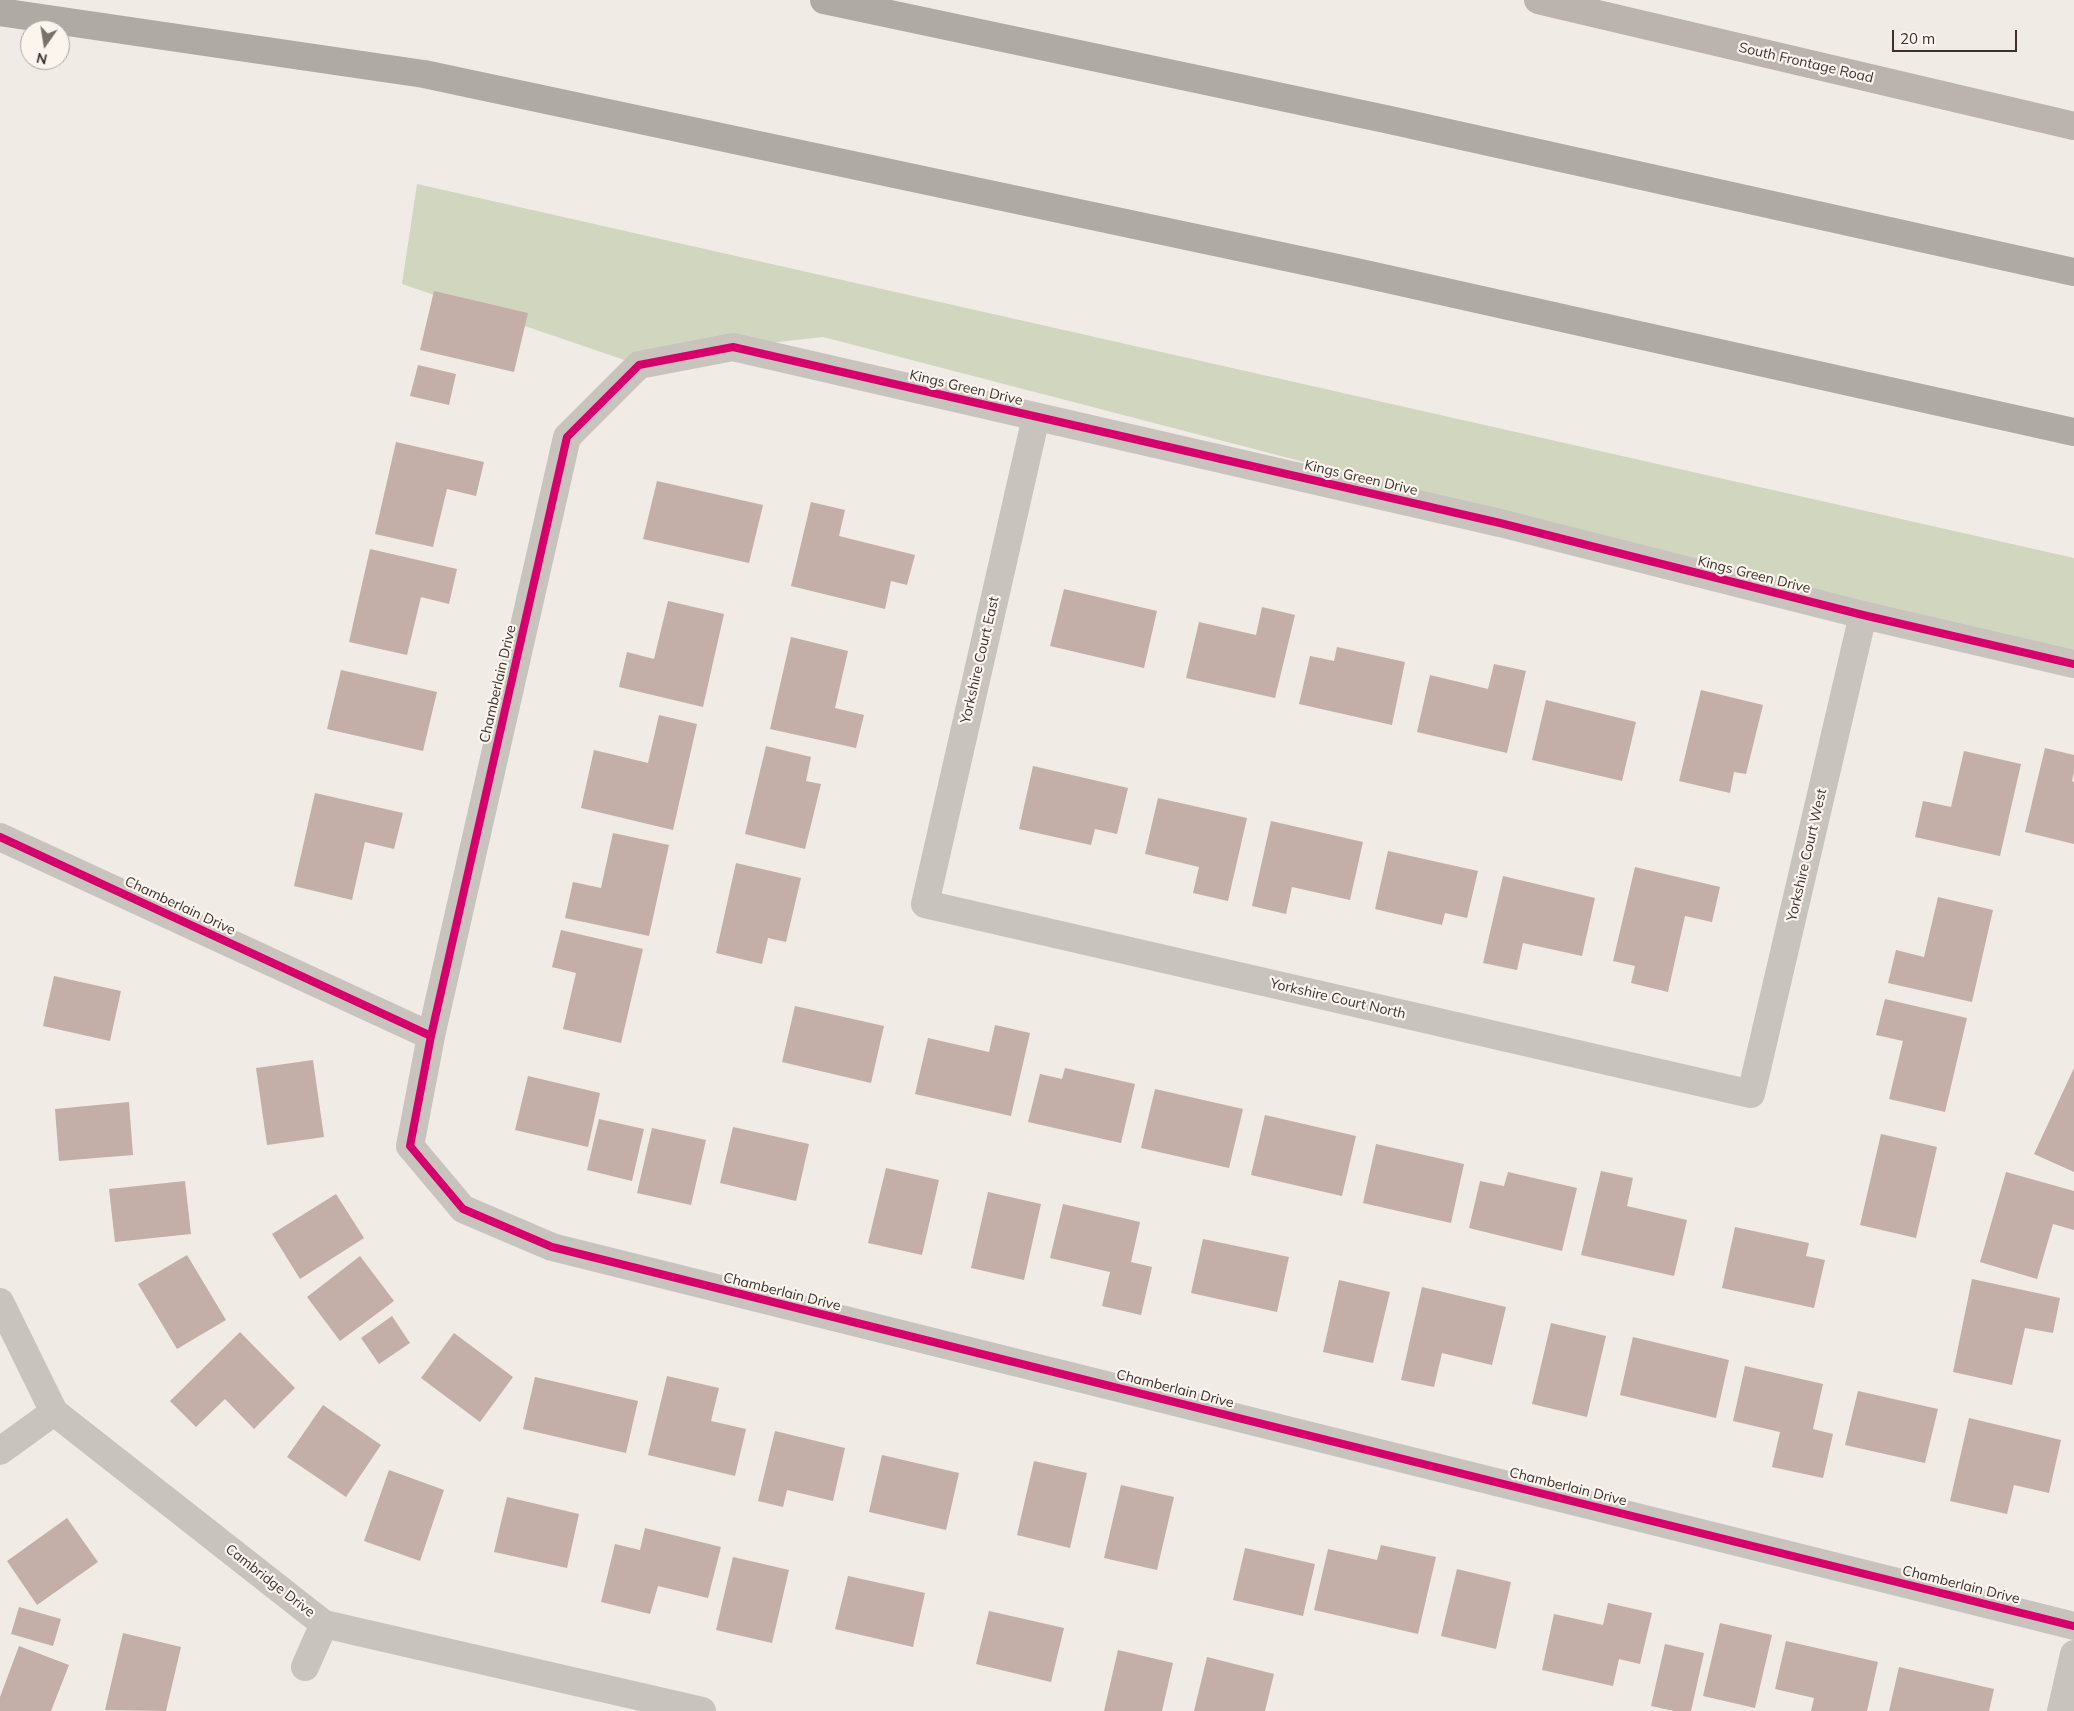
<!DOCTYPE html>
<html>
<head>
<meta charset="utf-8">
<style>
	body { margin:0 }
	#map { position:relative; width:2074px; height:1711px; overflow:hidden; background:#f0ebe5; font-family:Mulish,sans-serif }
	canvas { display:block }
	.north { position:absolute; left:20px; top:20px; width:50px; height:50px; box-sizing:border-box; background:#fbf5ee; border:1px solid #aea6a0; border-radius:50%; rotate:193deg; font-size:14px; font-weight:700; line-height:20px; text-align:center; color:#3b302b }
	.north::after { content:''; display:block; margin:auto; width:18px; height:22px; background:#7a716c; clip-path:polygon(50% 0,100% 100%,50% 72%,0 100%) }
	.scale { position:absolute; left:1892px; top:30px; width:125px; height:22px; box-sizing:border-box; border:2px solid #3b302b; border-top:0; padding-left:6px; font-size:15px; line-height:18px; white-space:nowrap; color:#3b302b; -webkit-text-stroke:4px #fbf5ee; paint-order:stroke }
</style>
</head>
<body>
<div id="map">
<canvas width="2074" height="1711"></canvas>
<div class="north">N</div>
<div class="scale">20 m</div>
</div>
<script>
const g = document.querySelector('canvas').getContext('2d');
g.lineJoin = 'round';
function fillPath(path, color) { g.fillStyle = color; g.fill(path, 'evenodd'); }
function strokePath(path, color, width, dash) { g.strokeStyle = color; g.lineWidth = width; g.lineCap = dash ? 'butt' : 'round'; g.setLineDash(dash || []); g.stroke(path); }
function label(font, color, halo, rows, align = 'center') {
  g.font = font + ' Mulish,sans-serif'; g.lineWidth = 4.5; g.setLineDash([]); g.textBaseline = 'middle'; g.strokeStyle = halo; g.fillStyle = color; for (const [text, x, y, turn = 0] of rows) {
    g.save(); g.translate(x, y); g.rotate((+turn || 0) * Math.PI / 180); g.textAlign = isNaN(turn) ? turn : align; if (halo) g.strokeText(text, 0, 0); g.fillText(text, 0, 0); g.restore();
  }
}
fillPath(new Path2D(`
	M417,184L2074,558V662L823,337L733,347L639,365L402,284Z`), '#d1d6bf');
fillPath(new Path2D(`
	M434,291L528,313L514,372L420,350Z
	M418,365L456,374L449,405L410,396Z
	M396,442L484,462L476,496L447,489L433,547L375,534Z
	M657,481L763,505L749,563L643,539Z
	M811,502L845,510L839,536L915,555L907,585L891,581L885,609L791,586Z
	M370,549L457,569L449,604L421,597L407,655L349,642Z
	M1064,589L1157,611L1144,668L1050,646Z
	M668,601L724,614L703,707L619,687L627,652L654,659Z
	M1262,607L1295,615L1275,698L1186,678L1199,622L1256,635Z
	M791,637L848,651L835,708L864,715L856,748L770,729Z
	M1337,647L1405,662L1392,725L1299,704L1310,656L1334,661Z
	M1494,664L1526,671L1507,753L1417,732L1430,675L1488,689Z
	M341,670L437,692L423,751L327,729Z
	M1701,690L1763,705L1746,774L1734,772L1730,793L1679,781Z
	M1546,700L1636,722L1622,781L1532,760Z
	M659,715L697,724L673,830L581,808L594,750L648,763Z
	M766,746L811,757L806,781L821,784L805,849L745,834Z
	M2045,748L2074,755V772L2072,781L2074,782V844L2025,832Z
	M1964,751L2021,764L2000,856L1915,837L1923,801L1951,807Z
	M1033,766L1128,788L1117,834L1095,829L1091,845L1019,829Z
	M315,793L403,813L394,849L365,842L352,900L294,886Z
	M1158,798L1247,818L1228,901L1193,893L1199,867L1145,854Z
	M1271,821L1363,842L1350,900L1292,887L1286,914L1252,906Z
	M613,833L669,845L649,936L565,918L573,882L601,888Z
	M1388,851L1478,871L1467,918L1445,913L1442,925L1375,909Z
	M736,863L801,878L786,942L768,938L762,964L716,953Z
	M1635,867L1720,887L1712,922L1685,916L1668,992L1631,983L1635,966L1613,961Z
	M1503,876L1595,898L1582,956L1523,943L1517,970L1483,963Z
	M1938,897L1993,910L1972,1002L1888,983L1896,950L1924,957Z
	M561,930L643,949L621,1043L563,1029L576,973L552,967Z
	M54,976L121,991L110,1041L43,1026Z
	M1885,999L1967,1018L1945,1112L1889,1099L1903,1041L1876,1035Z
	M795,1006L884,1026L871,1083L782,1062Z
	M995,1025L1030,1033L1011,1116L915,1094L928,1038L989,1052Z
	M313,1060L324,1137L267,1145L256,1068Z
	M1065,1068L1135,1084L1121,1143L1028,1122L1040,1074L1062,1079Z
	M2074,1068V1172L2034,1154Z
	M528,1076L600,1093L588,1147L515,1130Z
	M1155,1089L1243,1109L1229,1168L1141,1148Z
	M129,1102L133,1155L59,1161L55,1109Z
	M1265,1115L1356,1136L1342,1196L1251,1175Z
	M599,1119L644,1129L632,1181L587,1170Z
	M733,1127L809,1144L796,1201L720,1183Z
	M652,1128L706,1140L691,1205L637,1193Z
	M1881,1134L1937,1147L1916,1238L1860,1225Z
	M1376,1144L1464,1164L1451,1223L1363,1203Z
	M886,1168L939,1180L922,1255L868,1243Z
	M1601,1171L1633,1178L1627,1206L1687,1220L1674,1276L1581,1255Z
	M1508,1172L1577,1188L1562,1251L1469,1228L1480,1181L1504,1186Z
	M2006,1172L2074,1191V1230L2053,1224L2037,1279L1980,1262Z
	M185,1181L191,1234L115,1242L109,1189Z
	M988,1192L1041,1204L1024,1280L971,1268Z
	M336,1194L364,1238L300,1279L272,1234Z
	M1063,1204L1140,1222L1131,1262L1152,1267L1141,1315L1102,1306L1110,1272L1050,1258Z
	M1735,1227L1809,1243L1806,1256L1825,1260L1814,1308L1722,1288Z
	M1203,1239L1289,1257L1277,1312L1191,1293Z
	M187,1255L226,1320L177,1349L138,1284Z
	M360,1256L394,1301L340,1341L307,1297Z
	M1972,1279L2060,1298L2053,1333L2025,1328L2012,1385L1953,1372Z
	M1339,1280L1390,1292L1373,1363L1323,1352Z
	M1422,1287L1506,1307L1492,1365L1442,1353L1434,1387L1401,1380Z
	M392,1316L410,1343L379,1364L361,1338Z
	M1551,1323L1606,1336L1587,1417L1532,1404Z
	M240,1332L295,1388L254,1429L225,1399L196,1427L170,1401Z
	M454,1333L513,1377L480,1422L421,1378Z
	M1633,1337L1729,1360L1716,1418L1620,1395Z
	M1745,1366L1823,1384L1813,1429L1833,1434L1823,1478L1772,1467L1780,1432L1733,1421Z
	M667,1376L719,1388L711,1421L746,1429L735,1476L648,1455Z
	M535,1377L638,1401L626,1453L523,1429Z
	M1858,1391L1938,1409L1925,1463L1845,1445Z
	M323,1405L381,1445L346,1497L287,1457Z
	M1969,1418L2061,1440L2049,1493L2014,1485L2007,1514L1950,1501Z
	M775,1431L845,1448L833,1501L787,1490L783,1507L758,1501Z
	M882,1455L959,1473L946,1530L869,1512Z
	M1034,1461L1087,1473L1070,1548L1017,1535Z
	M389,1470L444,1490L420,1561L364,1541Z
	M1121,1485L1174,1497L1157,1570L1104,1558Z
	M507,1497L579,1514L567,1568L494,1552Z
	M67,1518L98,1562L37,1605L7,1561Z
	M645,1528L721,1547L708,1598L658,1586L650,1614L601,1602L615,1544L640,1550Z
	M1381,1545L1436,1557L1418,1634L1314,1610L1328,1549L1377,1560Z
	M1245,1548L1315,1564L1303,1616L1233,1600Z
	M733,1557L789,1570L772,1643L716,1630Z
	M1457,1569L1511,1582L1496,1649L1441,1636Z
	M848,1576L925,1593L913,1647L835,1629Z
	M1608,1603L1652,1613L1640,1664L1619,1659L1613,1686L1542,1670L1554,1614L1603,1625Z
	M19,1607L61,1619L53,1646L11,1634Z
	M989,1611L1064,1628L1051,1682L976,1664Z
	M1720,1623L1772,1635L1755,1708L1703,1696Z
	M123,1633L181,1647L166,1711L105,1710Z
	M1786,1641L1878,1662L1867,1711H1811L1814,1698L1775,1689Z
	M1665,1644L1704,1653L1691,1711H1674L1651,1706Z
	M19,1646L69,1665L51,1711H0V1697Z
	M1118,1650L1173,1663L1162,1711H1104Z
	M1207,1657L1274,1674L1265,1711H1194Z
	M1899,1667L1994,1689L1989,1711H1889Z`), '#c3afa7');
strokePath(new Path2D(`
	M1036,417L925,904L1751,1094L1863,615
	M0,837L431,1036L410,1146L463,1209L552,1247L2074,1626
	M431,1036L567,437L639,365L733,347L1500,523L1863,615L2074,664
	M0,1302L54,1412L324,1624L702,1711
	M0,1451L54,1412
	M305,1667L324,1624
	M2061,1711L2074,1654`), '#c9c3be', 28);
strokePath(new Path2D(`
	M1538,0L2074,126`), '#bab3ae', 28);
strokePath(new Path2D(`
	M824,0L1390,120L2074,272
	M0,12L424,74L1356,272L2074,432`), '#afaaa4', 28);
strokePath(new Path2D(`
	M0,837L431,1036L410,1146L463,1209L552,1247L2074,1626
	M431,1036L567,437L639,365L733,347L1500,523L1863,615L2074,664`), '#d6006c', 8);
label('14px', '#3b302b', '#fbf5ee', [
	["South Frontage Road",1806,63,13],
	["Kings Green Drive",966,388,13],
	["Kings Green Drive",1361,478,13],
	["Kings Green Drive",1754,575,14],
	["Yorkshire Court East",980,660,-77],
	["Chamberlain Drive",498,684,-77],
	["Yorkshire Court West",1807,855,-77],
	["Chamberlain Drive",180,906,25],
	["Yorkshire Court North",1338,999,13],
	["Chamberlain Drive",782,1292,14],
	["Chamberlain Drive",1175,1389,14],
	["Chamberlain Drive",1568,1487,14],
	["Cambridge Drive",270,1581,38],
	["Chamberlain Drive",1961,1585,14]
]);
</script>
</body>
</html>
